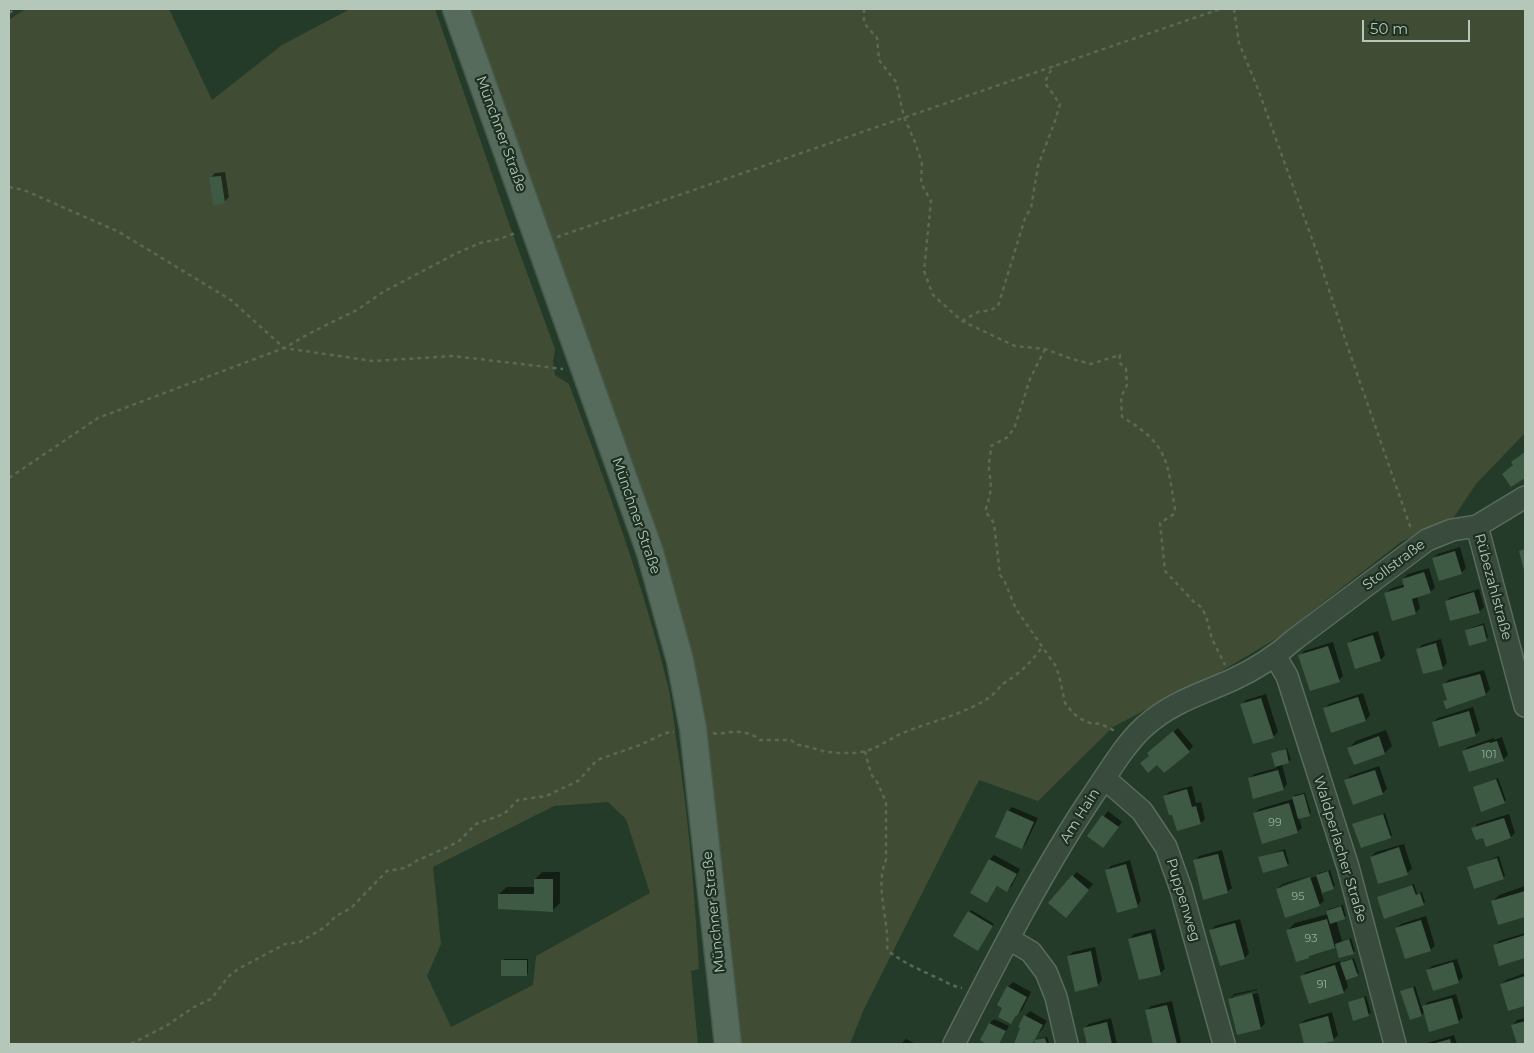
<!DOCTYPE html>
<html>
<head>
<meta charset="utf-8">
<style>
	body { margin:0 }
	#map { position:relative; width:1534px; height:1053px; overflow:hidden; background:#243b29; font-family:Montserrat,sans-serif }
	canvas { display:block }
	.frame { position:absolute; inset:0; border:10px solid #b4c7b8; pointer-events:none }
	.scale { position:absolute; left:1362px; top:20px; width:108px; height:22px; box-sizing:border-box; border:2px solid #b4c7b8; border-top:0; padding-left:6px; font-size:15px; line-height:18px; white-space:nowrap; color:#b4c7b8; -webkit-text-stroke:4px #1d3021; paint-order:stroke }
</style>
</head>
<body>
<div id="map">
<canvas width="1534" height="1053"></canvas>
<div class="frame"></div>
<div class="scale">50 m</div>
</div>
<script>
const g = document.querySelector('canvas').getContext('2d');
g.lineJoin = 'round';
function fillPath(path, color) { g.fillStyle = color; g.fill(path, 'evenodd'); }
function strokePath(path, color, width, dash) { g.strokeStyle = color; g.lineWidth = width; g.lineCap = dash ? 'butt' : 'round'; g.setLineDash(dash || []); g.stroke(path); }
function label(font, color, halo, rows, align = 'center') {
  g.font = font + ' Montserrat,sans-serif'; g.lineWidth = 4.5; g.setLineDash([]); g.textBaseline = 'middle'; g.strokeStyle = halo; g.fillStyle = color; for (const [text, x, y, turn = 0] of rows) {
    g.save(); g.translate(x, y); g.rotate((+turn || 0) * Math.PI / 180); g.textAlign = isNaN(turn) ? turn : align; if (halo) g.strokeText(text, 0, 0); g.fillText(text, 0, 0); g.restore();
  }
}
fillPath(new Path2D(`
	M25,9H169L212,100L282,45L350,9H435L512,232L555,349L553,362L555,375L569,384C606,484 643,583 668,686C672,704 674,721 676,739C689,815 694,892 699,969L691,971L698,1044H9V20ZM608,802L626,819L650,893L536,956L533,985L451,1027L427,976L441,944L433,867L554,806Z
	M469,9H1525V433L1476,484L1454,517L1401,542L1277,638L1210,678L1160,702L1113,727L1038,801L979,780L863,1011L850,1044H742L707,734L681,624Z`), '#404d34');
fillPath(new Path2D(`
	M225,172L229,197L224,202L210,178L215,173Z
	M1460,547L1466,568L1461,573L1433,558L1438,554Z
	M1429,568L1435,588L1430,592L1417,596L1420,608L1416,613L1386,594L1390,589L1405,584L1403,579L1408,574Z
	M1479,589L1484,607L1479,612L1446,601L1451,597Z
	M1484,623L1488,637L1486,639L1466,630Z
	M1378,631L1385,655L1381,660L1356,668L1348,644L1353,639Z
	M1441,639L1447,663L1443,667L1424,673L1417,650L1422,645Z
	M1333,642L1343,676L1339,680L1300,656L1304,651Z
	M1484,670L1490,689L1486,694L1447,708L1445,702L1448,698L1444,685L1448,680Z
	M1363,693L1370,715L1366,720L1332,731L1324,709L1329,704Z
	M1266,694L1278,732L1273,737L1241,705L1246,700Z
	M1473,707L1480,730L1475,735L1433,722L1438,718Z
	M1178,728L1193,746L1189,751L1151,755L1153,749Z
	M1386,730L1392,746L1385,753L1355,764L1349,748L1356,741Z
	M1502,737L1508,755L1503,760L1463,752L1468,747L1494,738V740Z
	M1287,748L1291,760L1282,764L1287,784L1283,789L1249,779L1254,774L1276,768L1272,754Z
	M1379,766L1387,789L1383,793L1346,781L1350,776Z
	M1498,778L1506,800L1504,802L1474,787Z
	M1192,786L1196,803L1201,802L1205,819L1201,823L1165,796L1169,792Z
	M1305,793L1311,813L1299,818L1302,828L1297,832L1254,814L1259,809L1293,799L1295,795Z
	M1012,807L1038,818L1026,843L1022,848L1008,811Z
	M1108,811L1122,822L1103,846L1089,836Z
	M1385,813L1392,835L1390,837L1354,824Z
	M1509,814L1515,833L1511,837L1473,829L1477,824Z
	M1404,844L1412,869L1407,873L1371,857L1376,852Z
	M1285,849L1289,863L1287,865L1260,858Z
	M1222,850L1232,888L1227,892L1195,861L1199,856Z
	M994,855L1020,869L1012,886L1007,890L998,885L987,902L971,893L990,859Z
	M1499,856L1505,876L1503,878L1469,868Z
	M1130,860L1141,901L1137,906L1106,871L1111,866Z
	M1330,870L1335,886L1321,892L1324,901L1319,905L1277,889L1282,884L1315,874L1281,886V888L1317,876L1319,873Z
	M542,872H560V903L552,911L499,894L507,887H535V879Z
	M1077,872L1093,884L1070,912L1073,876Z
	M1414,884L1417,894L1422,892L1425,902L1423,904L1378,897Z
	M1525,886V915L1499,924L1492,902L1499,895Z
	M1343,905L1346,916L1336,920L1342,941L1351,938L1355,951L1353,952L1337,945L1334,947L1312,953L1309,957L1288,930L1295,923L1328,914L1327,911L1329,909Z
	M971,910L994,924L980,947L969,912Z
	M1426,916L1435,946L1430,950L1397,928L1401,924Z
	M1240,919L1249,953L1245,958L1211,930L1215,926Z
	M1155,929L1165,969L1160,973L1130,939L1134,934Z
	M1525,933V957L1500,964L1494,946L1499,941Z
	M1095,947L1102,980L1098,985L1068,957L1073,952Z
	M1354,958L1359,973L1346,979L1348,987L1344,992L1302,977L1306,972L1340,961L1341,964L1344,961Z
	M504,959H528V973L526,975L502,961Z
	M1457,959L1463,977L1458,982L1428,970L1432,966Z
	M1525,973V1005L1509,1010L1501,984L1506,980Z
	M1013,982L1031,992L1022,1010L1017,1014L1003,1009L1008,987Z
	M1415,986L1422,1008L1428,1002L1456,994L1463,1017L1458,1022L1424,1012L1422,1015L1410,1018L1402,991Z
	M1257,989V990L1233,996V999L1258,993L1265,1023L1261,1028L1238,1033L1230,999L1234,994Z
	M1366,996L1371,1013L1354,1019L1349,1002Z
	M1172,1001L1181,1042L1179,1044H1154L1146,1011L1151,1006Z
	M1030,1011L1047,1021L1041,1031L1036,1035L1030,1044H1017L1015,1043L1025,1016Z
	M1332,1012L1338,1035L1334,1039L1315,1044H1305L1300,1024L1305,1020Z
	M1111,1018L1117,1044H1088L1084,1029L1089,1024Z
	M1525,1018V1044H1518L1513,1025L1517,1020Z
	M994,1019L1009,1026L999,1044H985L986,1042L982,1040L990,1023Z
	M1454,1035L1457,1044H1425L1427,1043Z
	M1047,1037L1049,1044H1036L1035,1041L1037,1039Z
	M906,1039L916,1044H901Z`), '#0007');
fillPath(new Path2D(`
	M221,176L225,203L213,205L209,177Z
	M1525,452V478L1511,487L1502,474L1513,465L1511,462Z
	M1525,549V574L1519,551Z
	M1455,551L1462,574L1439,581L1432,558Z
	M1424,572L1431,593L1412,599L1416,614L1392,621L1384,593L1404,587L1402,579Z
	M1474,592L1480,613L1450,621L1445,601Z
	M1483,625L1487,641L1469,646L1465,630Z
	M1373,635L1381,661L1355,669L1347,643Z
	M1436,643L1443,669L1423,674L1416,649Z
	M1328,646L1340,682L1310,691L1298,655Z
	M1480,674L1486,695L1446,709L1443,701L1447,700L1442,684Z
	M1358,697L1366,721L1331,733L1323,708Z
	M1261,698L1274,738L1253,744L1240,704Z
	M1469,711L1476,736L1439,747L1432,722Z
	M1173,731L1190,752L1164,773L1157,765L1148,773L1140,763L1149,756L1147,753Z
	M1379,736L1385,754L1354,765L1347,748Z
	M1497,741L1504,761L1469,772L1462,751L1489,742L1490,743Z
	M1286,749L1289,763L1275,767L1271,753Z
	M1278,770L1284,790L1253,799L1248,778Z
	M1375,770L1383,794L1353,805L1344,780Z
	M1496,779L1505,803L1481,812L1473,787Z
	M1187,789L1192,807L1196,806L1201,824L1177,831L1172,815H1169L1163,796Z
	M1304,794L1310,816L1298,819L1292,797Z
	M1289,803L1298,833L1262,844L1253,813Z
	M1007,810L1034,822L1022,849L995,837Z
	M1383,814L1391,838L1361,848L1352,824Z
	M1102,815L1119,827L1103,848L1087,836Z
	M1504,818L1511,838L1486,847L1483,838L1476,840L1471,828Z
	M1399,847L1408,875L1378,884L1370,857Z
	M1283,851L1288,866L1263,873L1258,857Z
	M1218,854L1228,893L1203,900L1193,860Z
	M1497,858L1504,879L1474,889L1467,867Z
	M989,859L1017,874L1007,892L997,886L987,903L970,893Z
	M1126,864L1138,907L1117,913L1105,870Z
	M1328,871L1334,889L1322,893L1316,875Z
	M1072,875L1089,890L1066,918L1048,903Z
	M1310,877L1320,906L1285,918L1276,889Z
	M534,879H553V912L498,909V894H534Z
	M1412,885L1416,895L1420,893L1424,905L1384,919L1377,897Z
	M1525,891V917L1498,925L1491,901Z
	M1341,906L1345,919L1330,924L1326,911Z
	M968,911L993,926L978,951L953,936Z
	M1327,919L1335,948L1309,956V958L1296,962L1286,930Z
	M1421,920L1431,951L1405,959L1395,928Z
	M1235,923L1245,959L1220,966L1209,930Z
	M1151,933L1161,975L1139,980L1128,939Z
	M1525,935V958L1499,966L1493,945Z
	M1349,939L1354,954L1339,958L1335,944Z
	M1091,951L1098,986L1075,992L1067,956Z
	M1352,959L1358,976L1346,980L1340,963Z
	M501,960H527V976H501Z
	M1453,962L1459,983L1433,991L1426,970Z
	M1335,965L1344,993L1309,1004L1300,976Z
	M1525,976V1006L1508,1011L1500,984Z
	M1007,986L1027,997L1017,1016L1016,1015L1011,1024L998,1017L1002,1008L997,1005Z
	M1413,987L1422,1016L1410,1020L1400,991Z
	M1252,993L1261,1029L1237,1035L1228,999Z
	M1364,997L1369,1016L1353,1021L1348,1002Z
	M1452,998L1459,1023L1429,1032L1422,1006Z
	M1167,1005L1177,1044H1153L1145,1010Z
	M1024,1015L1043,1025L1032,1044H1014L1020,1028L1018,1027Z
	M1328,1016L1334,1041L1320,1044H1304L1299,1024Z
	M1525,1021V1044H1517L1511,1025Z
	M1107,1022L1112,1044H1087L1083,1028Z
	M989,1023L1006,1031L999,1044H983L984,1043L980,1040Z
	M1045,1038L1047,1044H1035L1034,1040Z
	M1450,1039L1451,1044H1432Z`), '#3e5944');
const minor = new Path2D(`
	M1477,526L1525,706
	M1275,656L1287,676L1348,867L1395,1044
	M1103,780L1111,784L1142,811L1166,847L1181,889L1224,1044
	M1009,939L1031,952L1046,972L1056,997L1067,1044
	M954,1044C997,960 1040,874 1093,795C1109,772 1124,745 1145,726C1172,702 1201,694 1232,680C1256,669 1276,656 1295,639L1427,540L1452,530L1477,526L1525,497`);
const major = new Path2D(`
	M456,9L650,552L680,660L693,728L728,1044`);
strokePath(minor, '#596c5d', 24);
strokePath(major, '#445748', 29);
strokePath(new Path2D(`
	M864,9V23L877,38L879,60L896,82L904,117L915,142L922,164L921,183L931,201L924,271L933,295L962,321L1015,346L1045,349L1072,359L1091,364L1120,355L1119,362L1126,369L1127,385L1121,397L1122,417C1168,444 1167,460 1175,509L1174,514L1160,523L1165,571L1194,602L1201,607L1206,616L1212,639L1225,665
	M1234,9L1239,43L1258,89L1316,250L1346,342L1411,529
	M9,13L16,9
	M9,187L24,190L119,232L231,300L284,348L373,361L453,356L563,369
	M557,237L1220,9
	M962,321L978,312L991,310L998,306L1025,218L1031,208L1038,166L1055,121L1060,104L1045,83L1048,75L1054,66
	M1045,349L1030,379L1015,426L1008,437L991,446C991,454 988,463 989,471C992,487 991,495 985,511L994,523L1000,575L1004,580L1016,609L1055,665L1059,675L1065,703L1073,713L1079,718L1090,723L1101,724L1117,732
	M9,478L98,418L284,348L312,332L357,310L383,292L455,254L480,243L500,239L515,233
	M713,733C720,735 726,732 733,732C742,731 754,734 760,740H791L797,745C806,745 814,749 823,751C832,753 852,754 861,752C876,750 888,739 903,733C927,722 988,709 1001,685C1018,675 1031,663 1042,647
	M865,751L871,774L877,782L886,802V860C874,888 890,921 887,950C904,963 914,967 933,976C943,980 951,986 962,988
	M131,1044L166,1026L194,1007L211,999L229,976L238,969L285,944L300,942L325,927L336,916L351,908L387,871L405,868L418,860L448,847L459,841L476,824L504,814L518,800L546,796L578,781L597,760L640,745L665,733L674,732`), '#596955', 2.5, [4, 4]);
strokePath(minor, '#384b3c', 21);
strokePath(major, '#566b5b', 26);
label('11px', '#96ac9b', null, [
	["101",1489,755],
	["99",1275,823],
	["95",1298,897],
	["93",1311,939],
	["91",1322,985]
]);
label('14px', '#b4c7b8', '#1d3021', [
	["Münchner Straße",501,134,70],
	["Münchner Straße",636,516,71],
	["Stollstraße",1394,565,-37],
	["Rübezahlstraße",1493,587,75],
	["Am Hain",1080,816,-58],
	["Waldperlacher Straße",1340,849,73],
	["Puppenweg",1183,900,73],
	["Münchner Straße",714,912,-96]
]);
</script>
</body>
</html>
